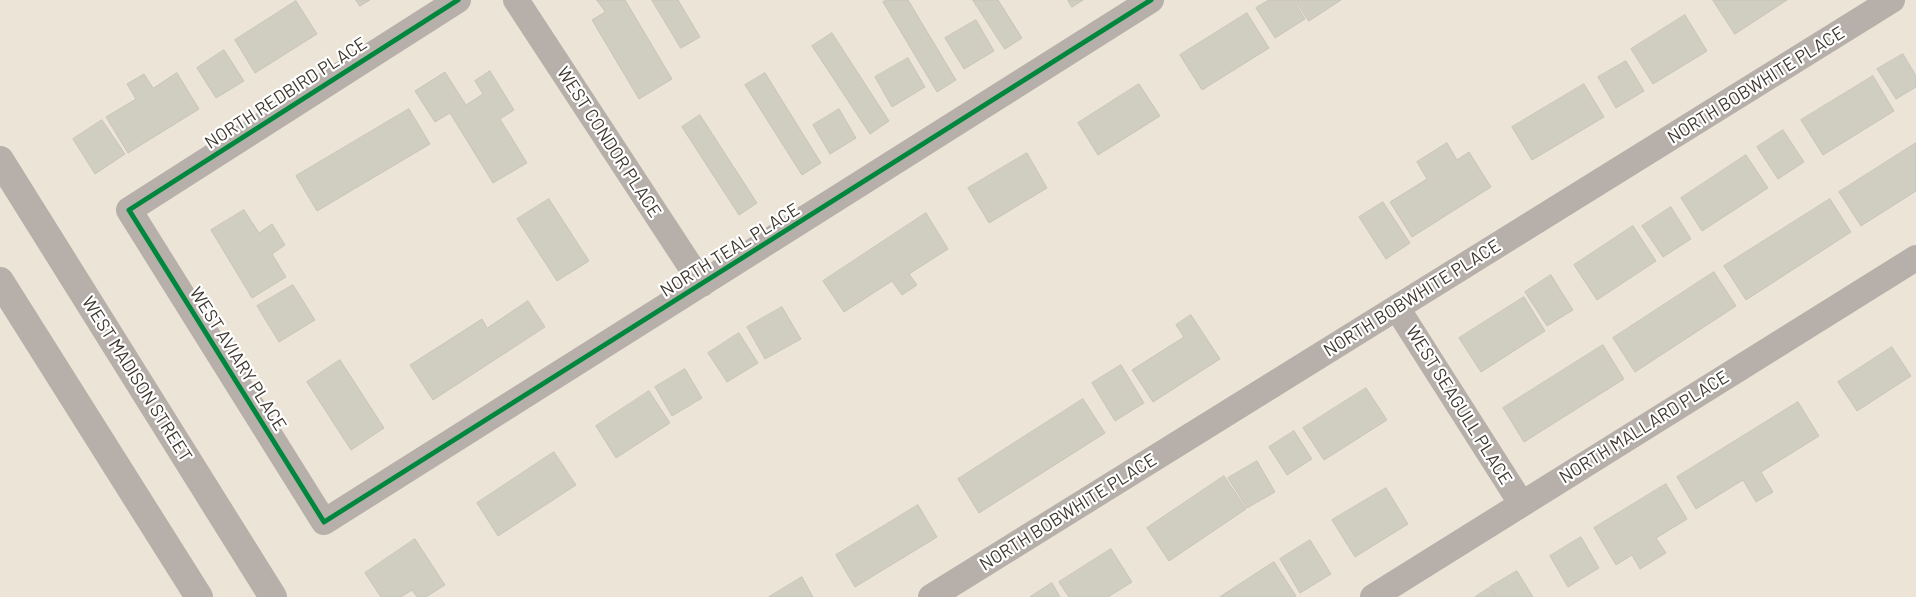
<!DOCTYPE html>
<html>
<head>
<meta charset="utf-8">
<style>
	body { margin:0 }
	canvas { display:block; background:#ece4d6 }
</style>
</head>
<body>
<canvas width="1916" height="597"></canvas>
<script>
const g = document.querySelector('canvas').getContext('2d');
g.lineJoin = 'round';
function fillPath(path, color) { g.fillStyle = color; g.fill(path, 'evenodd'); }
function strokePath(path, color, width, dash) { g.strokeStyle = color; g.lineWidth = width; g.lineCap = dash ? 'butt' : 'round'; g.setLineDash(dash || []); g.stroke(path); }
function label(font, color, halo, rows, align = 'center') {
  g.font = font + ' Barlow,sans-serif'; g.lineWidth = 4.5; g.setLineDash([]); g.textBaseline = 'middle'; g.strokeStyle = halo; g.fillStyle = color; for (const [text, x, y, turn = 0] of rows) {
    g.save(); g.translate(x, y); g.rotate((+turn || 0) * Math.PI / 180); g.textAlign = isNaN(turn) ? turn : align; if (halo) g.strokeText(text, 0, 0); g.fillText(text, 0, 0); g.restore();
  }
}
const building = new Path2D(`
	M356,0H370L360,6Z
	M597,0H625L672,79L639,99L592,20L605,12Z
	M652,0H678L700,37L681,48Z
	M887,0H908L956,80L937,92L883,2Z
	M973,0H998L1022,38L1005,49Z
	M1068,0H1083L1072,7Z
	M1269,0H1293L1305,19L1275,38L1256,8Z
	M1295,0H1341L1309,21Z
	M1713,0H1787L1735,34Z
	M296,1L317,34L255,73L235,40Z
	M1247,13L1269,48L1202,90L1180,55Z
	M1685,15L1707,51L1653,84L1631,49Z
	M976,20L994,51L964,69L945,38Z
	M832,33L889,121L870,134L812,46Z
	M224,50L244,81L216,98L197,68Z
	M1903,54L1916,76V87L1896,99L1877,69Z
	M908,58L925,87L892,107L875,77Z
	M1626,61L1644,91L1616,108L1598,77Z
	M490,71L514,110L500,119L527,163L493,183L450,113L435,122L415,91L445,72L466,105L483,94L475,81Z
	M177,73L199,109L128,153L106,117L136,99L127,84L144,74L153,88Z
	M765,73L821,163L802,175L745,85Z
	M1873,76L1894,111L1823,155L1801,120Z
	M1139,84L1160,116L1098,155L1078,123Z
	M1584,84L1604,117L1532,160L1512,127Z
	M409,109L430,144L317,211L296,176Z
	M839,109L856,138L830,154L813,125Z
	M700,115L757,203L739,215L682,127Z
	M102,120L125,154L95,174L73,139Z
	M1783,130L1804,162L1778,179L1757,147Z
	M1447,143L1457,160L1469,152L1491,187L1412,237L1390,202L1427,179L1417,162Z
	M1916,143V191L1861,226L1839,192Z
	M1027,153L1047,188L989,223L968,188Z
	M1746,155L1768,188L1702,231L1681,198Z
	M549,199L589,261L557,281L517,219Z
	M1830,199L1851,232L1746,300L1724,266Z
	M1383,202L1410,243L1386,259L1359,217Z
	M1671,207L1691,239L1663,257L1642,226Z
	M244,210L259,233L272,224L285,245L272,254L286,277L252,298L211,230Z
	M926,213L948,249L909,274L917,285L902,295L892,281L844,312L823,281Z
	M1633,226L1656,261L1597,300L1574,265Z
	M1714,272L1736,306L1635,372L1613,338Z
	M1551,275L1573,310L1547,326L1525,292Z
	M293,285L315,320L279,342L257,306Z
	M1524,297L1545,331L1481,372L1459,338Z
	M528,301L545,327L433,400L410,365L482,319L487,328Z
	M782,307L801,339L765,359L747,327Z
	M1191,315L1220,359L1153,402L1132,370L1184,337L1176,325Z
	M739,333L758,363L727,382L708,353Z
	M1603,345L1624,379L1524,442L1503,408Z
	M1892,347L1911,376L1857,411L1838,382Z
	M340,360L384,428L351,450L307,382Z
	M1121,365L1144,403L1115,421L1092,383Z
	M685,369L702,398L672,416L655,387Z
	M1366,388L1387,420L1324,460L1303,428Z
	M649,391L670,423L616,458L596,426Z
	M1083,399L1105,433L979,513L958,479Z
	M1798,402L1819,436L1761,472L1773,492L1756,502L1743,480L1696,509L1677,477Z
	M1294,431L1312,459L1287,475L1269,447Z
	M554,452L576,485L498,536L477,503Z
	M1257,461L1275,492L1247,508L1228,478Z
	M1224,476L1246,509L1169,561L1147,528Z
	M1666,484L1687,519L1656,538L1666,553L1640,569L1632,555L1616,565L1594,528Z
	M1386,488L1408,524L1355,557L1332,520Z
	M918,505L937,537L855,587L836,555Z
	M1581,537L1599,568L1568,587L1550,556Z
	M415,539L445,585L426,597H417L412,590L401,597H381L365,573Z
	M1310,540L1331,574L1300,593L1280,559Z
	M1111,549L1132,582L1108,597H1069L1059,582Z
	M1274,562L1296,596L1294,597H1220Z
	M1517,571L1533,597H1496L1490,587Z
	M802,577L813,597H769Z
	M1052,583L1060,597H1030Z
	M1489,588L1495,597H1475Z`);
fillPath(building, '#d0cdc1');
strokePath(building, '#c8c4b9', 1);
strokePath(new Path2D(`
	M458,0L129,210L324,522L1151,0
	M516,0L702,284
	M1397,308L1521,503
	M931,597L1892,0
	M1373,597L1916,258`), '#b6afaa', 26);
strokePath(new Path2D(`
	M0,160L273,597
	M0,281L199,597`), '#b6afaa', 28);
strokePath(new Path2D(`
	M458,0L129,210L324,522L1151,0`), '#00873e', 5);
label('18px', '#3d372e', '#fff', [
	["NORTH BOBWHITE PLACE",1756,85,-32],
	["NORTH REDBIRD PLACE",286,93,-33],
	["WEST CONDOR PLACE",609,142,57],
	["NORTH TEAL PLACE",730,250,-32],
	["NORTH BOBWHITE PLACE",1412,298,-32],
	["WEST AVIARY PLACE",238,359,58],
	["WEST MADISON STREET",137,379,58],
	["WEST SEAGULL PLACE",1459,405,58],
	["NORTH MALLARD PLACE",1644,427,-32],
	["NORTH BOBWHITE PLACE",1068,512,-32]
]);
</script>
</body>
</html>
